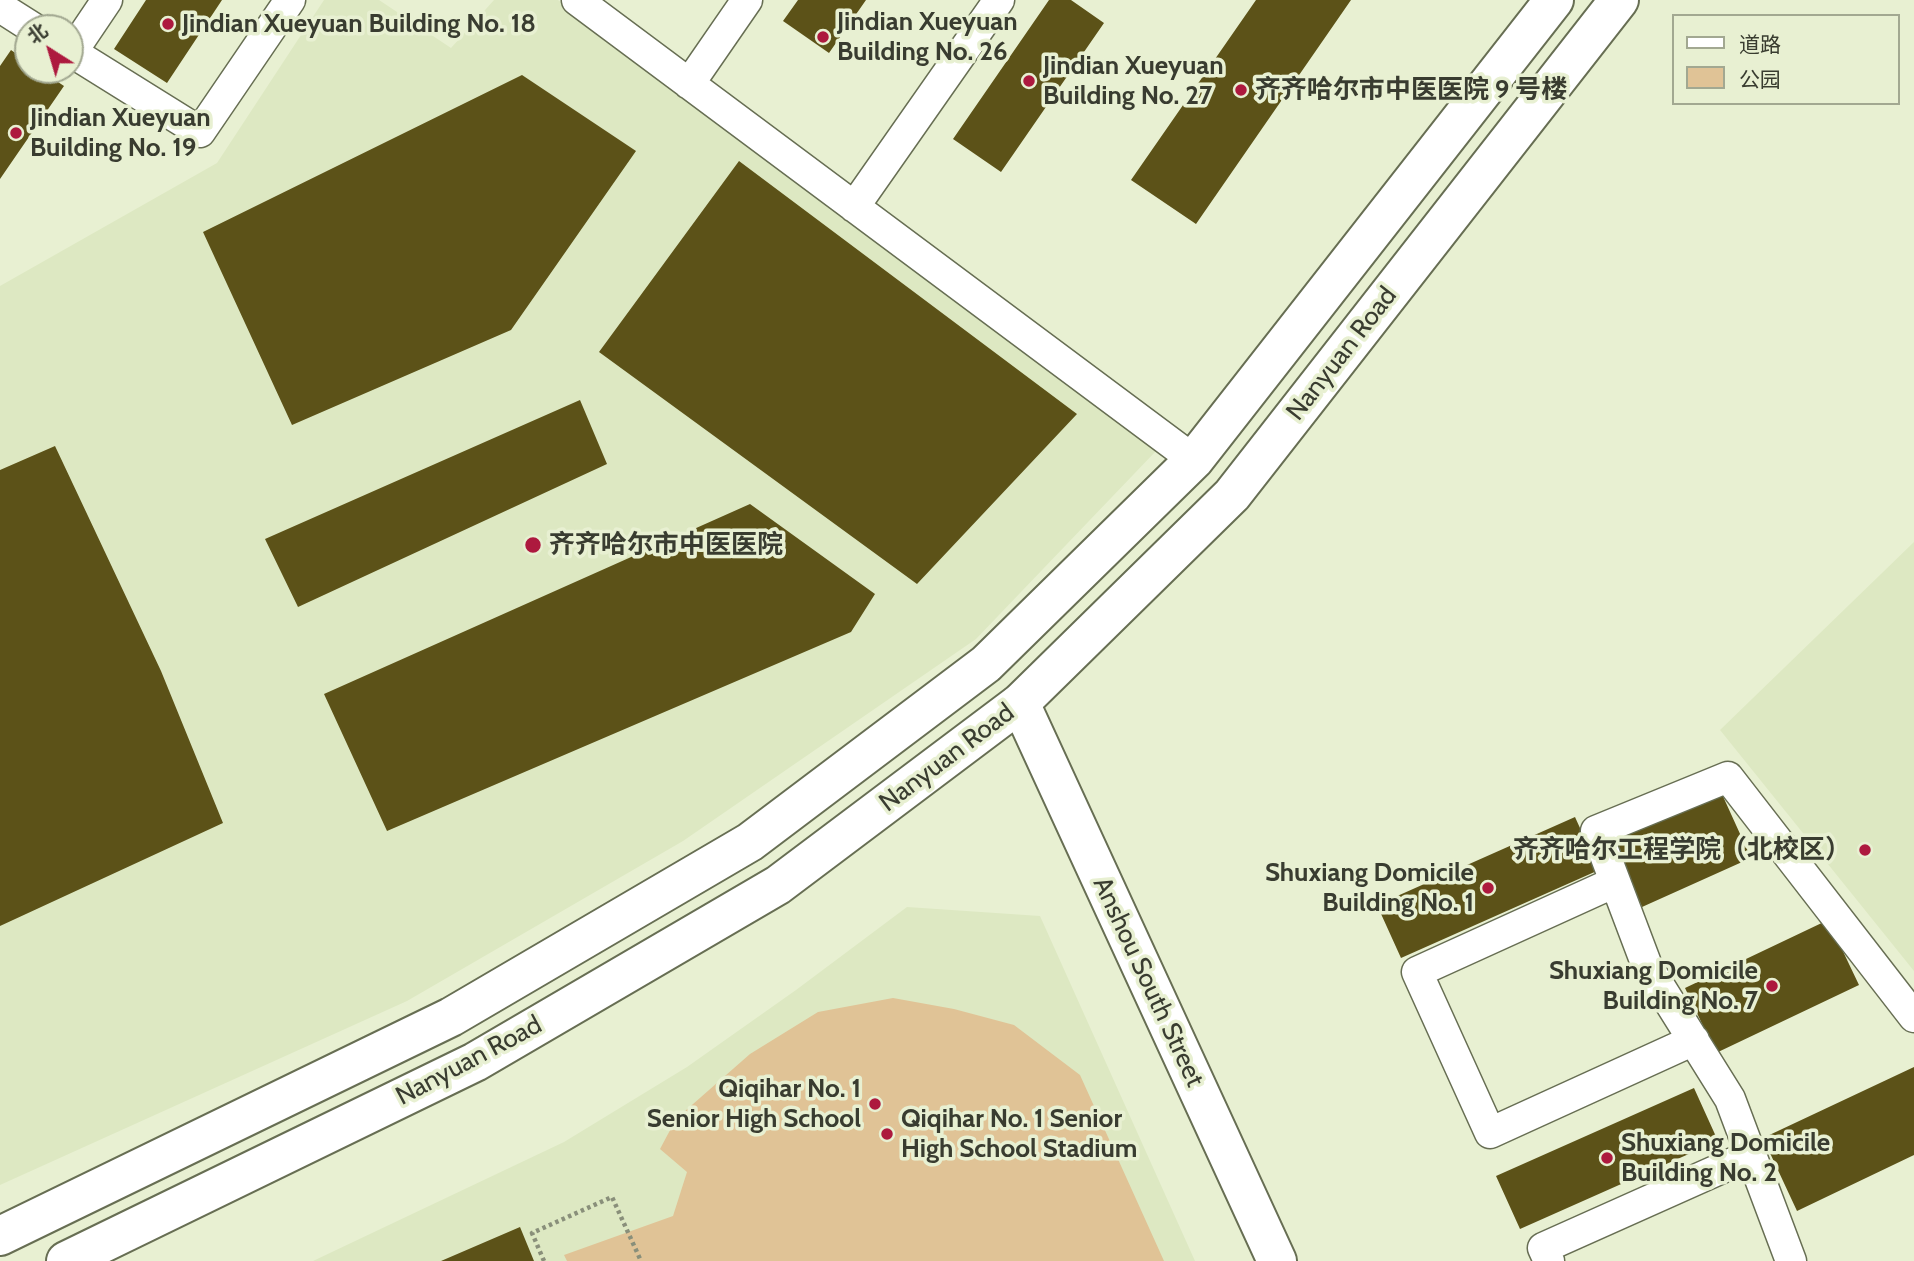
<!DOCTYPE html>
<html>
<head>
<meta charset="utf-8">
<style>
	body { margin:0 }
	#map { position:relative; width:1914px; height:1261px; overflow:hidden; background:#e8f0d2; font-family:Cabin,"Noto Sans SC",sans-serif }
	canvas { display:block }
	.legend { position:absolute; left:1672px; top:14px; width:228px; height:91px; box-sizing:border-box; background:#e8f0d2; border:2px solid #a2a891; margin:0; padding:9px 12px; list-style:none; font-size:21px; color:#393c30 }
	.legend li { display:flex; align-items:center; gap:14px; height:35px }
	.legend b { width:35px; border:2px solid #a2a891 }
	.north { position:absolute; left:14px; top:14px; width:70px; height:70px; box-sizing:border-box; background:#e8f0d2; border:2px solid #a2a891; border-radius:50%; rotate:323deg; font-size:19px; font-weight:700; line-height:28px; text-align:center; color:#393c30 }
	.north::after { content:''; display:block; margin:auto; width:24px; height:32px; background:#ad193e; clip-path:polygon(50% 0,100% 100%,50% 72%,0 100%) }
</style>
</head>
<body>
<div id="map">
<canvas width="1914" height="1261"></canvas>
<ul class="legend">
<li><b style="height:9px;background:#fff"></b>道路</li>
<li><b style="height:19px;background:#e0c396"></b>公园</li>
</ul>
<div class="north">北</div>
</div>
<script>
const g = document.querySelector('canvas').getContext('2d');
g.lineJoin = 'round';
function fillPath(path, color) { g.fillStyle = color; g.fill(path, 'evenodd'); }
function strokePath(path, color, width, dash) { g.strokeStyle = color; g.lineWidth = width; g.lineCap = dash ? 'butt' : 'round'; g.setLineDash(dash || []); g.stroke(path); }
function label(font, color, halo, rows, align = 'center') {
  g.font = font + ' Cabin,"Noto Sans SC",sans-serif'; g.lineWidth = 7; g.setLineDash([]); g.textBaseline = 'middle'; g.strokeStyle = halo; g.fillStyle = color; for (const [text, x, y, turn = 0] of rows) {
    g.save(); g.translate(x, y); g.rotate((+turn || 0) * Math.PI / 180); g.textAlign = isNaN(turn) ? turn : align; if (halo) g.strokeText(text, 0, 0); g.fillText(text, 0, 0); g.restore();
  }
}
fillPath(new Path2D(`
	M324,0H379L451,48L494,0H558L1156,451L976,639L683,841L407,1001L0,1185V286L217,163Z
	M1914,542V971L1720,730Z
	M907,907L1040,916L1195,1261H313L564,1142L687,1067L796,990Z`), '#dde8c2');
fillPath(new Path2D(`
	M893,998L954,1009L1014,1025L1080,1075L1164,1261H567L564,1255L673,1216L687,1172L660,1149L676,1119L750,1054L818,1012Z`), '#e0c396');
fillPath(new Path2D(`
	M146,0H222L167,83L114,49Z
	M798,0H866L829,53L783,21Z
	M1049,0H1071L1104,23L1001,172L953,139Z
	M1256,0H1351L1196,224L1131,180Z
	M11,50L28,62V70H40L64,86L0,179V66Z
	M522,75L636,151L511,330L292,425L203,232Z
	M739,161L1077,414L917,584L599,352Z
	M580,400L607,464L298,607L265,539Z
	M55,446L161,671L223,823L0,926V470Z
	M750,504L875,594L851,632L387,831L324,694Z
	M1721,792L1751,858L1642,907L1613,841Z
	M1575,817L1599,870L1401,958L1377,905Z
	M1828,920L1859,985L1716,1053L1685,988Z
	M1914,1067V1155L1797,1211L1763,1138Z
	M1694,1088L1718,1141L1520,1229L1496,1176Z
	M520,1227L534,1261H441Z`), '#5c5218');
const street = new Path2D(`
	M577,0L1194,460
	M0,7L33,28
	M70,51L200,132L290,0
	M72,52L107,0
	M689,84L747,0
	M854,207L999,0
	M1615,882L1417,972L1490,1133L1694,1040
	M1549,1261L1543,1248L1751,1155
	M1791,1261L1730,1099L1647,966L1596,831L1728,777L1914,1017`);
const secondary = new Path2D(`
	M1020,703L1277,1261`);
const primary = new Path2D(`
	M0,1236L451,1017L750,842L986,664L1194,460L1554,0
	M66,1261L475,1062L778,885L1020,703L1232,495L1619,0`);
strokePath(street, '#676e53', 33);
strokePath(secondary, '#676e53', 42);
strokePath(primary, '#676e53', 42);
strokePath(new Path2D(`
	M544,1261L532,1233L612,1197L641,1261`), '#898f7a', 4.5, [3.5, 3.5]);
strokePath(street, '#fff', 30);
strokePath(secondary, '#fff', 38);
strokePath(primary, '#fff', 38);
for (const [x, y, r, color] of [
	[168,24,7,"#ad193e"],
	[823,37,7,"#ad193e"],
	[1029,81,7,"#ad193e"],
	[1241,90,7,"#ad193e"],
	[16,133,7,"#ad193e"],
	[533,545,9,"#ad193e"],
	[1865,850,7,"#ad193e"],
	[1488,888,7,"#ad193e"],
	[1772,986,7,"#ad193e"],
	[875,1104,7,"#ad193e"],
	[887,1134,7,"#ad193e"],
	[1607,1158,7,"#ad193e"]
]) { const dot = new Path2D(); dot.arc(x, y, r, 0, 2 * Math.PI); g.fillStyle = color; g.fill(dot); strokePath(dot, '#e8f0d2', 2.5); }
label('bold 26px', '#393c30', '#e8f0d2', [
	["Jindian Xueyuan",837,22],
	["Building No. 26",837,52],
	["Jindian Xueyuan Building No. 18",182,24],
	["Jindian Xueyuan",1043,66],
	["Building No. 27",1043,96],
	["齐齐哈尔市中医医院 9 号楼",1255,90],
	["Jindian Xueyuan",30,118],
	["Building No. 19",30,148],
	["齐齐哈尔市中医医院",549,545],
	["齐齐哈尔工程学院（北校区）",1851,850,"right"],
	["Shuxiang Domicile",1474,873,"right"],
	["Building No. 1",1474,903,"right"],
	["Shuxiang Domicile",1758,971,"right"],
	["Building No. 7",1758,1001,"right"],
	["Qiqihar No. 1",861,1089,"right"],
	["Senior High School",861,1119,"right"],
	["Qiqihar No. 1 Senior",901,1119],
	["High School Stadium",901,1149],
	["Shuxiang Domicile",1621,1143],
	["Building No. 2",1621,1173]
], 'left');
label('26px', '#393c30', '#e8f0d2', [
	["Nanyuan Road",1342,354,-52],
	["Nanyuan Road",947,758,-37],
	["Anshou South Street",1148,982,65],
	["Nanyuan Road",469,1061,-28]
]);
</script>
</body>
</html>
